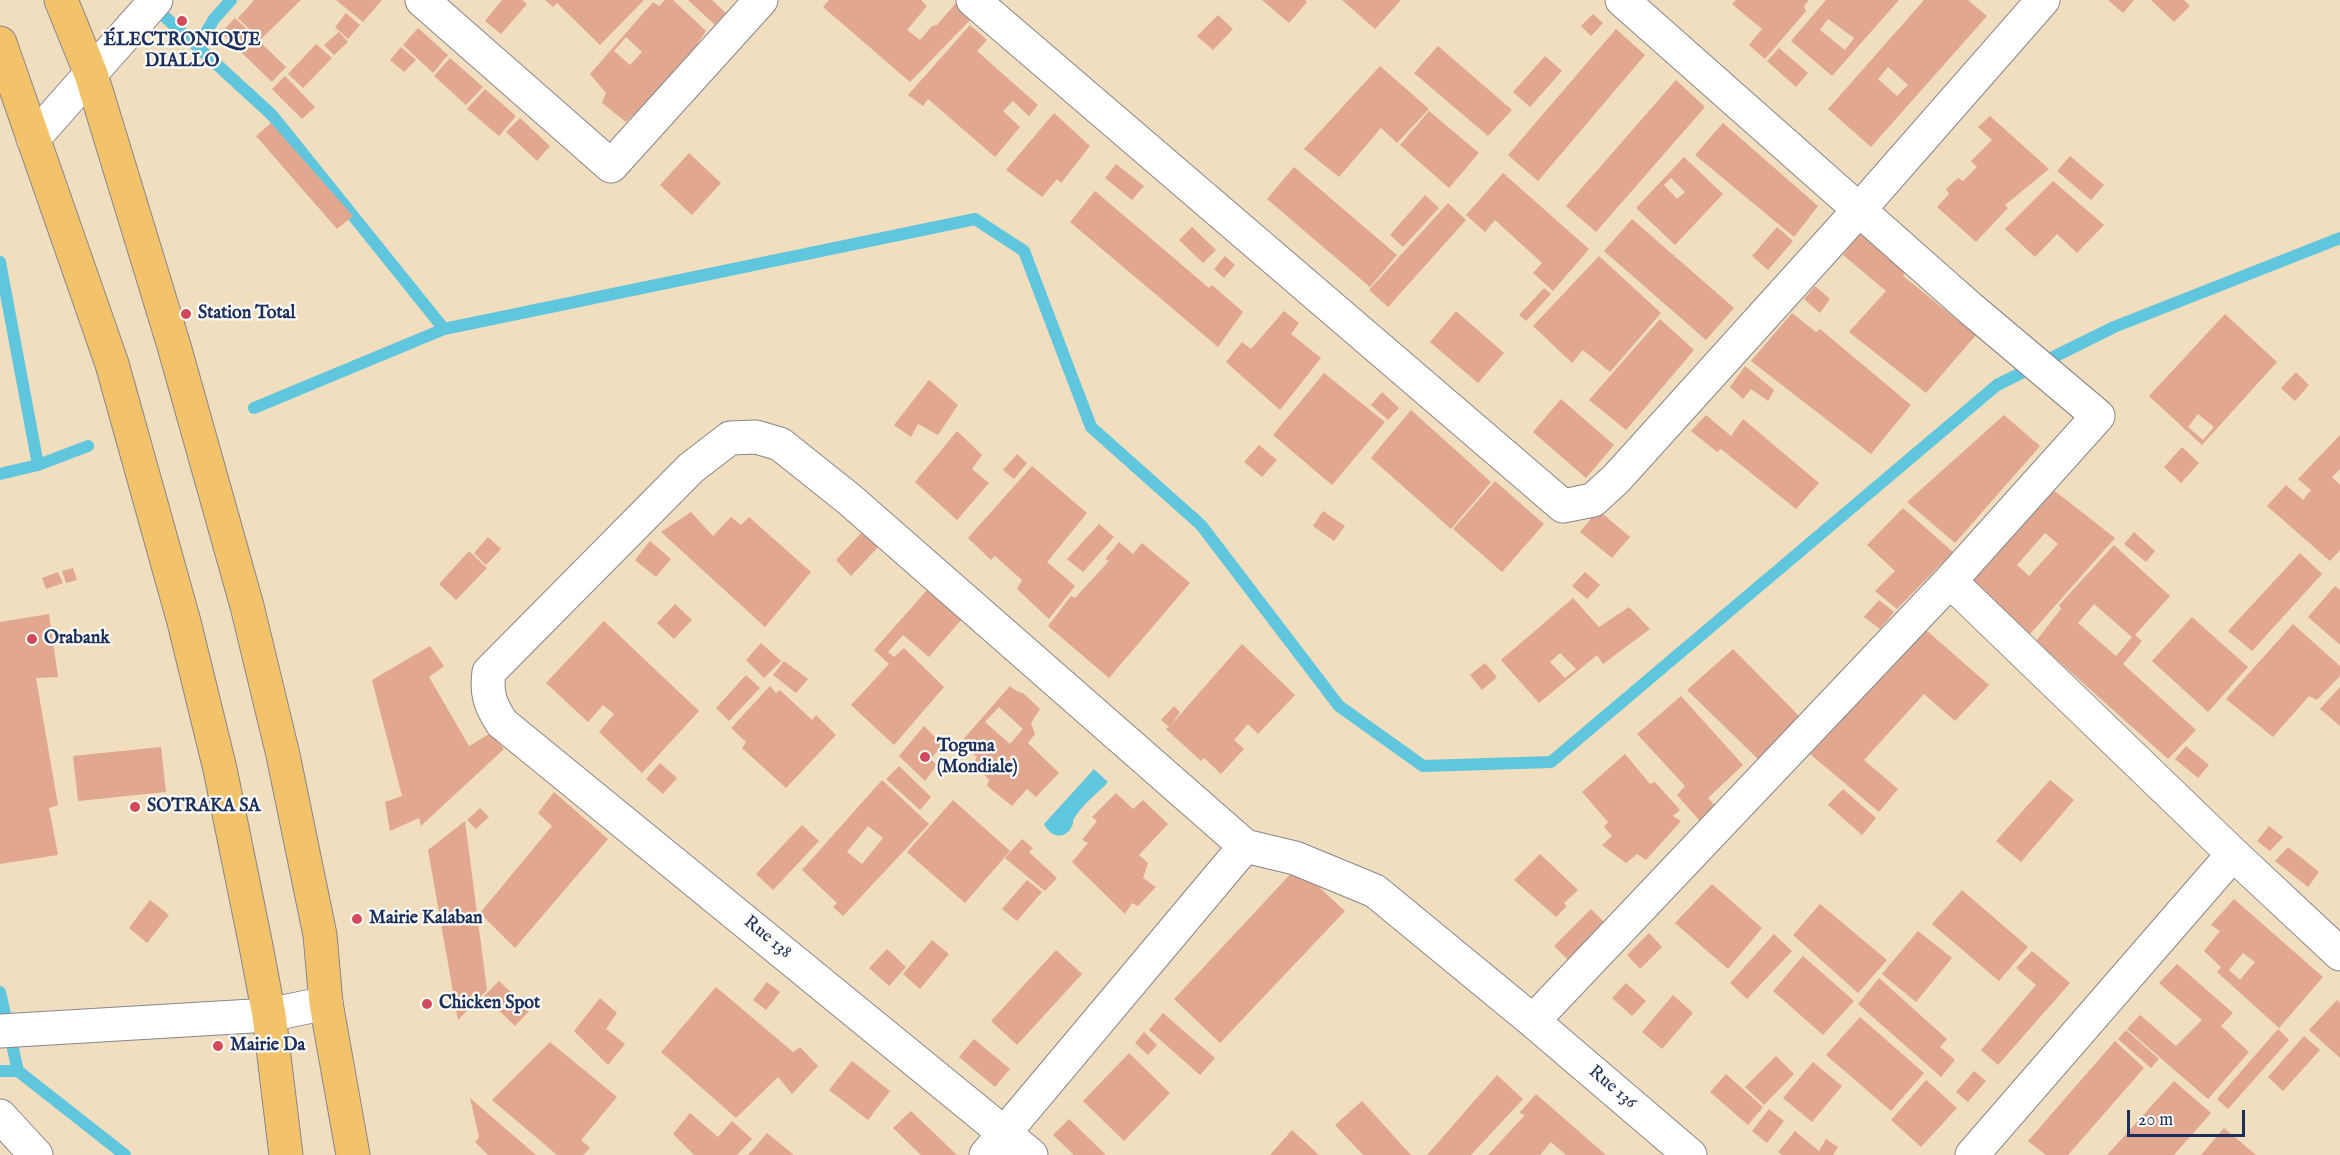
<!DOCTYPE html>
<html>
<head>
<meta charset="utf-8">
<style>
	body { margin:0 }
	#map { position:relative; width:2340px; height:1155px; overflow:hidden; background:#f0debf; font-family:"IM FELL English",serif }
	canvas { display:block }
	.scale { position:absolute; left:2127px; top:1110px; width:118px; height:27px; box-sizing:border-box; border:3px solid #1b2f5e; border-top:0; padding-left:8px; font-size:18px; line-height:21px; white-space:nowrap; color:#1b2f5e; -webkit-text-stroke:4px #fdfcf7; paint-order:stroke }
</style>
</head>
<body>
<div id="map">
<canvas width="2340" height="1155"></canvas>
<div class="scale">20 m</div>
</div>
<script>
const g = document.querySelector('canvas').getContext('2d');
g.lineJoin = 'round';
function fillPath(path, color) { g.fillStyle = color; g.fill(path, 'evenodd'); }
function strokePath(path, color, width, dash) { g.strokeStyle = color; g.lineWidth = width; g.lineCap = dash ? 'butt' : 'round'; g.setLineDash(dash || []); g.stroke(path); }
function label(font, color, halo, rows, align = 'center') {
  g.font = font + ' "IM FELL English",serif'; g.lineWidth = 4.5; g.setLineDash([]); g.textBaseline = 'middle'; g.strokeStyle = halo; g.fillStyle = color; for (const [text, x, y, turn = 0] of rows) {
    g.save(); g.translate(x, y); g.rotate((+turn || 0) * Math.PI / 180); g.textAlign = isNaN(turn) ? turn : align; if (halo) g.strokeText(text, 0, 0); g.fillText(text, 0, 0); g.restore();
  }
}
fillPath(new Path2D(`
	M1094,769L1108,782C1098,793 1083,804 1075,817C1071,823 1075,820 1072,826C1065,841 1050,837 1044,824Z`), '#60c6dd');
strokePath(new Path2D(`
	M152,5L272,115L444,329
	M198,46L214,19L231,0
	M0,262L38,465
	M254,408L444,329L975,219L1024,251L1091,427L1201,525L1339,706L1423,766L1551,762L1997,385L2114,327L2340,238
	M0,474L38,465L88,446
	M0,992L18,1071
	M0,1071H18L125,1155`), '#60c6dd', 12);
fillPath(new Path2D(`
	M254,0H301L260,40L238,18Z
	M336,0H382L363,22Z
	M502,0H522L527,4L501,34L485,21Z
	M545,0H644L600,45L557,3L553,7Z
	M665,0H673L706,31L698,43L701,47L638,120L633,115L626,122L602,103L606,93L590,74L653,2L659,6ZM626,37L642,52L630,65L614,51Z
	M688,0H712L726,13L715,25Z
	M829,0H921L927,6L907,30L920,40L932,26L937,25L956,3L973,17L910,82L823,7Z
	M1262,0H1305L1307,2L1289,23Z
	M1342,0H1401L1375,29Z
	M1736,0H1809L1804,6L1806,11L1765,59L1749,45L1762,29L1732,4Z
	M1826,0H1899L1832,76L1791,41ZM1828,19L1854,38L1845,50L1820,30Z
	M1924,0H1968L1987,16L1871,147L1828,109ZM1888,67L1908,85L1897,96L1878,79Z
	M2108,0H2134L2123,13Z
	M2151,0H2184L2190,6L2174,22Z
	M346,13L360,25L348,39L335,27Z
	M1593,14L1603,23L1591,36L1581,26Z
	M1218,15L1233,29L1213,50L1197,36Z
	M235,18L286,67L272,82L221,33Z
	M970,25L987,40L977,51L1038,105L1029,116L1013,101L1003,111L1020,127L995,157L928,99L923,106L908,95Z
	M418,28L448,55L433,73L403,45Z
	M1616,29L1645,55L1538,181L1508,155Z
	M339,32L348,42L334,55L324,45Z
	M316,44L332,58L303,88L288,74Z
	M1438,46L1512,110L1488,136L1414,73Z
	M401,47L416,60L404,72L390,60Z
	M1779,48L1808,73L1796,87L1767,61Z
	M1545,56L1562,71L1530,107L1513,92Z
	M450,58L483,87L466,105L434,76Z
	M1380,66L1429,109L1397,143L1381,128L1339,177L1304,149Z
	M285,76L315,107L302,119L272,89Z
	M1676,80L1705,107L1596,232L1566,206Z
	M485,89L516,116L499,136L467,109Z
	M1429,111L1479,153L1449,188L1400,145Z
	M1054,113L1090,146L1061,183L1057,179L1042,197L1006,170Z
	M1990,116L2049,169L2005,205L2008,208L1976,242L1937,207L1949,194L1946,189L1958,178L1963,181L1977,167L1971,161L1992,140L1978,127Z
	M520,118L550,146L537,161L506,132Z
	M271,123L353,216L337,229L256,136Z
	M1723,123L1818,206L1794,237L1695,155Z
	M689,153L721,183L692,215L660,185Z
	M2070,156L2104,185L2091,200L2057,171Z
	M1684,157L1723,194L1675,245L1636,208ZM1671,178L1685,192L1677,199L1664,185Z
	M1116,164L1144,186L1132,200L1105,178Z
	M1294,167L1397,255L1370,287L1267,199Z
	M1503,173L1589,249L1553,291L1533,273L1542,263L1495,220L1485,232L1466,215Z
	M2053,181L2104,225L2077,253L2057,234L2035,257L2005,229Z
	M1095,191L1209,288L1212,285L1243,312L1218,347L1070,222Z
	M1425,195L1439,208L1403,247L1390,235Z
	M1448,203L1466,220L1388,307L1369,290Z
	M1632,219L1734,308L1706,340L1604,251Z
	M1192,227L1216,250L1203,263L1179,240Z
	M1777,227L1793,241L1768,270L1752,256Z
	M1860,233L1906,270L1903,276L1976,335L1926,393L1849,332L1886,291L1843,255Z
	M1225,256L1235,265L1224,278L1214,269Z
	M1599,256L1661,313L1610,372L1583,350L1572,363L1533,326Z
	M1815,286L1830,299L1820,313L1804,299Z
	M1544,288L1551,294L1526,321L1519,315Z
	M1284,311L1299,323L1291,334L1321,358L1280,410L1226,362L1242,342L1251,349Z
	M1456,311L1504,353L1478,383L1430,342Z
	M1792,313L1816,332L1820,329L1911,405L1871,454L1751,361Z
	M2225,314L2277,362L2202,445L2149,396ZM2198,414L2214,427L2203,440L2188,427Z
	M1660,319L1694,350L1626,430L1589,400Z
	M1745,366L1774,390L1768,401L1751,389L1743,399L1730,387Z
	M2296,372L2309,385L2295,401L2281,388Z
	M1324,373L1385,422L1332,485L1273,435Z
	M929,380L958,405L938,435L918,424L911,437L894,425Z
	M1382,392L1399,408L1388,420L1371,405Z
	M1561,399L1614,445L1586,478L1533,432Z
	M1411,410L1491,482L1451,529L1371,458Z
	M1706,415L1731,436L1743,419L1819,483L1796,509L1721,449L1717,452L1691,431Z
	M2004,415L2040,446L1955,543L1907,502Z
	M957,431L982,455L972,469L989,483L957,520L915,482Z
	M2340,435V469L2332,477L2340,485V550L2330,561L2267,506L2286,485L2303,500L2311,490L2298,479Z
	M1259,445L1277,460L1262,477L1244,462Z
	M2182,447L2199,463L2181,483L2164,467Z
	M1017,454L1027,463L1014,479L1003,470Z
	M1032,466L1087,513L1047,562L1075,586L1049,619L1017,589L1022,580L995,556L991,560L968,538Z
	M1495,481L1544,524L1502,572L1453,529Z
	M2051,488L2115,538L2030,634L1969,580ZM2045,533L2058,544L2029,576L2017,565Z
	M1903,508L1953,552L1897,609L1875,591L1895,571L1867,545Z
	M1598,510L1630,537L1612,558L1580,532Z
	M1323,511L1345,526L1334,541L1313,526Z
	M691,512L713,536L731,517L741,525L749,517L811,572L765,627L661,532Z
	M1099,524L1114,537L1083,572L1067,559Z
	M864,530L880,545L851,576L836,560Z
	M2134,532L2155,551L2146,562L2124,544Z
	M488,537L501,549L486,565L474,553Z
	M650,541L671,559L656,577L635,560Z
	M1119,542L1133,554L1142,543L1190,583L1109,678L1048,626L1071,596L1075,598L1109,561L1105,559Z
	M2114,545L2170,596L2135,635L2142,641L2123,664L2196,730L2168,759L2036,641L2061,609L2059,605ZM2094,604L2132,637L2116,656L2078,623Z
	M469,551L487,568L456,600L439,584Z
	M2300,553L2322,574L2252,651L2228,631Z
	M73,568L77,580L66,583L62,571Z
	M58,572L63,583L46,589L42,578Z
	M1585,572L1600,585L1587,599L1572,586Z
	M2335,586L2340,590V645L2308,617Z
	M927,590L961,620L929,657L903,635L888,652L894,657L904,648L944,687L894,745L851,705L889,664L874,650Z
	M1573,598L1599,627L1629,607L1650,629L1603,664L1597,655L1539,703L1501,660ZM1560,653L1576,669L1565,678L1550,662Z
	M1879,600L1894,612L1880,629L1864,617Z
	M675,604L692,620L674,639L657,623Z
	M49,614L58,677L36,678L58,805L49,808L58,855L0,864V622Z
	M2192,617L2248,667L2208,712L2152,661Z
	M604,621L699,711L642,773L599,732L614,714L603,705L588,722L546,683Z
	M2293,624L2340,666V676L2317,700L2309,696L2273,737L2226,699Z
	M1926,630L1989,685L1955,721L1924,694L1864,760L1898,789L1879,812L1810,754Z
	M761,643L781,661L764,678L746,660Z
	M1242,644L1295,695L1258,734L1248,724L1234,740L1244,749L1221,774L1204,758L1201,761L1166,729L1169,727L1161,720L1174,706L1180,712L1171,725Z
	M430,646L444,666L429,677L469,746L491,733L504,749L421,826L419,818L390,831L385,802L402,796L372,680Z
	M1733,649L1804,721L1763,764L1687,690Z
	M784,661L808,679L796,693L773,675Z
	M1485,663L1497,677L1482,690L1470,675Z
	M746,675L760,688L729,721L716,708Z
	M770,686L776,693L780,690L812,720L816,715L836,735L786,788L742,748L746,742L731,728Z
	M1010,686L1018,692L1023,693L1040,709L1031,723L1035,734L1028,743L1059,773L1036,797L1027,789L1012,806L987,786L989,780L973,763L977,757L960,743ZM999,707L1023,729L1010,744L985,722Z
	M2340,687V726L2320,709Z
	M1681,696L1743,765L1708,798L1719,810L1705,827L1677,795L1685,786L1637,734Z
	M924,726L943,745L930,759L937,765L925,781L899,756Z
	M2186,746L2209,765L2198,778L2175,759Z
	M161,747L166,792L78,801L73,756Z
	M1625,754L1650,784L1655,782L1680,810L1673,816L1681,821L1646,860L1637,854L1626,863L1602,845L1612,836L1604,827L1608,822L1582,792Z
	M660,763L677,778L663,794L646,779Z
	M899,766L931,797L920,810L886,779Z
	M882,780L929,824L843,916L833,907L837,903L802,870ZM868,826L883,838L862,864L847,852Z
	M2050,780L2074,800L2021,862L1996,841Z
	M1843,789L1876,818L1862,835L1828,805Z
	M554,792L608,839L515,948L480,913L552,826L538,813Z
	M1116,793L1133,809L1143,800L1168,824L1139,855L1148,863L1143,878L1156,887L1138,906L1132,903L1125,914L1072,862L1088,843L1082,840L1097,821L1092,817Z
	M953,800L1010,851L965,903L907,852Z
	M480,808L489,817L476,829L467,820Z
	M465,821L487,990L458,1020L428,850Z
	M802,825L819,841L773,890L756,874Z
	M2269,826L2283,837L2270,851L2257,841Z
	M1022,839L1033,848L1029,852L1057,878L1045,891L1005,858Z
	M2288,847L2319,872L2308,887L2275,861Z
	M1540,854L1578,890L1564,903L1567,906L1556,917L1514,880Z
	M1297,867L1345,911L1220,1043L1174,999Z
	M1027,880L1042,892L1017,921L1002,909Z
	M1712,884L1762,928L1728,969L1675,923Z
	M1962,890L2028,947L1999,981L1932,924Z
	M2234,899L2323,977L2279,1028L2217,972L2221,967L2204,951L2220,931L2211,925ZM2243,953L2255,962L2240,980L2229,970Z
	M150,900L169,915L147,943L129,928Z
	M1820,904L1887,960L1858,993L1793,935Z
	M1591,909L1608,926L1571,963L1554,946Z
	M1918,931L1952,958L1916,1002L1882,974Z
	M1649,933L1662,947L1640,969L1627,955Z
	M1774,934L1792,951L1747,999L1730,983Z
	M932,940L949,954L920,989L903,974Z
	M887,949L906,967L889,986L869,968Z
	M1056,950L1082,974L1017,1045L991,1021Z
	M2032,951L2070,983L1998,1065L1981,1050L2036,985L2016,968Z
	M1803,956L1854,1001L1823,1035L1773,991Z
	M2177,964L2233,1013L2221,1026L2249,1052L2208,1099L2127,1029L2140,1015L2176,1046L2202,1020L2159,983Z
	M1879,978L1947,1039L1940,1047L1955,1060L1941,1077L1858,1004Z
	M499,981L530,1010L515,1026L484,996Z
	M767,982L780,992L766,1010L753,1000Z
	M1626,983L1646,1001L1632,1016L1612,998Z
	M716,987L793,1052L800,1047L818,1066L792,1094L778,1077L736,1118L661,1052Z
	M1673,995L1693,1013L1662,1049L1642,1032Z
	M600,998L617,1013L606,1029L625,1044L608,1065L574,1031Z
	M2337,1000L2340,1003V1058L2309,1030Z
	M1163,1013L1215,1058L1200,1075L1149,1030Z
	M1860,1017L1924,1073L1891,1111L1826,1055Z
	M2278,1029L2289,1040L2228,1109L2217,1099Z
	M2126,1030L2159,1059L2151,1068L2118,1039Z
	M1144,1032L1157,1045L1148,1055L1135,1043Z
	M2304,1036L2320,1050L2283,1091L2268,1077Z
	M974,1039L1010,1069L995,1087L959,1057Z
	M2115,1041L2144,1068L2068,1155H2046L2028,1141Z
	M550,1042L617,1097L581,1140L590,1148L583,1155H557L492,1100Z
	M1129,1053L1170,1093L1124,1141L1083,1101Z
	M1776,1056L1794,1074L1764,1105L1745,1087Z
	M852,1061L890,1091L868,1120L829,1090Z
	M1813,1062L1842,1086L1812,1122L1783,1098Z
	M1974,1071L1986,1081L1968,1102L1956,1092Z
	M1726,1074L1763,1107L1748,1125L1710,1092Z
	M1497,1075L1523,1099L1471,1155H1427Z
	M1926,1080L1957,1108L1921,1147L1891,1120Z
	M2174,1081L2211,1113L2174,1155H2107Z
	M1536,1094L1606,1155H1566L1551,1142L1540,1155H1488L1525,1115L1519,1113Z
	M470,1098L536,1155H488L475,1142L479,1137Z
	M1362,1101L1411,1155H1363L1335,1125Z
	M1769,1109L1784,1121L1767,1143L1752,1131Z
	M911,1111L957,1155H921L893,1128Z
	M690,1113L718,1137L732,1121L752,1139L737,1155H694L673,1134Z
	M1069,1119L1106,1155H1074L1053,1135Z
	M2224,1128L2256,1155H2201Z
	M1292,1130L1319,1155H1270Z
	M1795,1131L1819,1151L1826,1139L1838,1147L1833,1155H1782L1778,1152Z
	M767,1133L794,1155H748Z`), '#e1a78f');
const minor = new Path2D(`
	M422,0L611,166L761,0
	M973,0L1563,506L1593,500L1616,479L1859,210L2043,0
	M33,139L156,0
	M1950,581L2233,854L2340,954
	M1533,1021L1950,581L2098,416L1970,308L1622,0
	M0,1031L269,1015L326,1003
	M0,1116L36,1155
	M986,1155L1245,846
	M1031,1155L502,723C490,705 486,693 489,672L691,468L730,438L756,437L780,444L849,499L1245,846L1295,858L1375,891L1533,1021L1690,1155
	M1972,1155L2233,854`);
const highway = new Path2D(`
	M61,0L91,74L174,346L247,606L283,755L320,935L326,1003L353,1155
	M0,43L112,364L184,622L220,769L256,946L269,1015L286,1155`);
strokePath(minor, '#86868e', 35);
strokePath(highway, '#86868e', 35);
strokePath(minor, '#fff', 33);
strokePath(highway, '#f2c36a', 33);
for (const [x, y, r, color] of [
	[182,21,6,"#d1495b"],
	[186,314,6,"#d1495b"],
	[32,639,6,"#d1495b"],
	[925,757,6,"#d1495b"],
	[135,807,6,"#d1495b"],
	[357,919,6,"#d1495b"],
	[427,1004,6,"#d1495b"],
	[218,1046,6,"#d1495b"]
]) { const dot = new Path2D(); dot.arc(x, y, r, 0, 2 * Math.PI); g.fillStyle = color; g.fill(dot); strokePath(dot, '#fdfcf7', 2); }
label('bold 18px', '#1b2f5e', '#fdfcf7', [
	["ÉLECTRONIQUE",182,41,"center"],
	["DIALLO",182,62,"center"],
	["Station Total",198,314],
	["Orabank",44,639],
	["Toguna",937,747],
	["(Mondiale)",937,768],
	["SOTRAKA SA",147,807],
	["Mairie Kalaban",369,919],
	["Chicken Spot",439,1004],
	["Mairie Da",230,1046]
], 'left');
label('18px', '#1b2f5e', '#fdfcf7', [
	["Rue 138",767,938,39],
	["Rue 136",1612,1088,40]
]);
</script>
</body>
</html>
